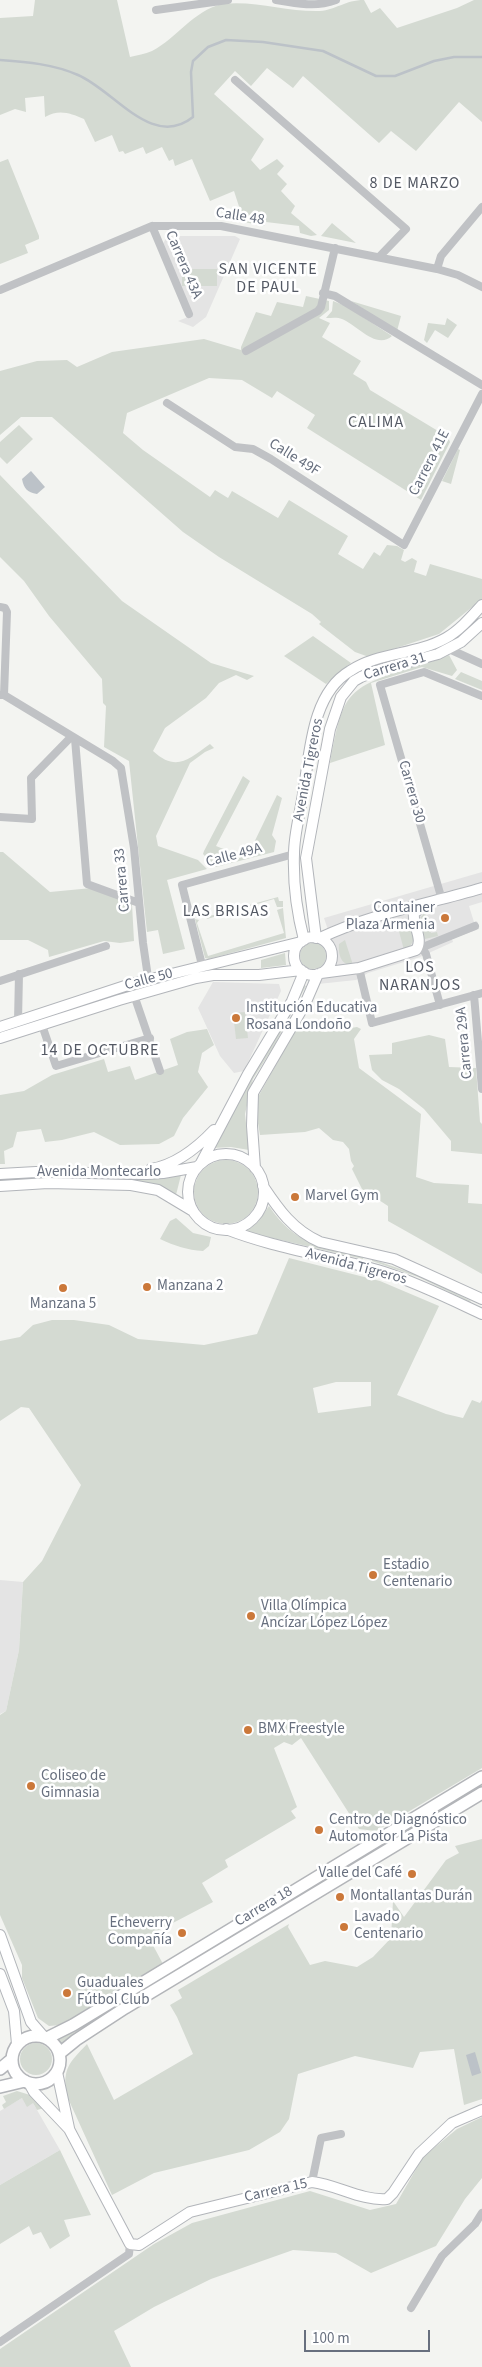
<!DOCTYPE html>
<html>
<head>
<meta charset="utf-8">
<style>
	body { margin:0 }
	#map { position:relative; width:482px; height:2367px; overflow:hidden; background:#f3f4f1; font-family:"Source Sans 3",sans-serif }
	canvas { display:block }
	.scale { position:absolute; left:304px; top:2330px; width:126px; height:22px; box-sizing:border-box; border:2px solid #676f7e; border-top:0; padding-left:6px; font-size:15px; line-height:18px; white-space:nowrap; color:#676f7e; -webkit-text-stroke:4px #fff; paint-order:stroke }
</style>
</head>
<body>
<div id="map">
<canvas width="482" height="2367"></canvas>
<div class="scale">100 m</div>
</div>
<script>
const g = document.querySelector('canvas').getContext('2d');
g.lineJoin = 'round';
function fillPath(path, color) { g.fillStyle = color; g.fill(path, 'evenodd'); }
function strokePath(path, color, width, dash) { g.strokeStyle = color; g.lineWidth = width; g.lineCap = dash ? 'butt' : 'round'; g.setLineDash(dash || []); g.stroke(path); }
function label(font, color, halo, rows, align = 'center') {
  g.font = font + ' "Source Sans 3",sans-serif'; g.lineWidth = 5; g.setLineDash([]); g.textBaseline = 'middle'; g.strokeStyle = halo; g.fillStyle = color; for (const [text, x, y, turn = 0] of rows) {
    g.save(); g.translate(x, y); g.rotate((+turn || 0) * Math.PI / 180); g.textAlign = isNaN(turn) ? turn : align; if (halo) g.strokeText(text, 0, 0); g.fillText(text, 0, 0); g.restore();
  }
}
fillPath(new Path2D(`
	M167,236H235L240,239L206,317L193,327L178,321L193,315L163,244Z
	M482,872V902L469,906L474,922L477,921L479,929L452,939L453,942L420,957L368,973L356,980L318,984L335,967L337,957L324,918Z
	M213,982L279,984L281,991L244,1071L234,1073L220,1056L198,1008Z
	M0,1580L23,1582L19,1650L6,1711L0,1714Z
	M22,2098L33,2103L60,2150L0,2185V2111Z`), '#e4e4e4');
fillPath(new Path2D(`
	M35,0H117L130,57C137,55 145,54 152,51C177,38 193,11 222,4C255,0 287,12 320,11C336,10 345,0 364,0L371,13L380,8L397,28L457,8L474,0H482V122L459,102L416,151L391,131L379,143L303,76L293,88L267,68L251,86L235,71L214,94L264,139L251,160L260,170L277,159L284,166L277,174L287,184L281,191L295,206L291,213L317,235L311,236L300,233L299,226L266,222L264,226L244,222L234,191L210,201L192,159L175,166L173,159L169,161L162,147L146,154L143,147L125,154L123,151L119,152L112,135L95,142L84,119C70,113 59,109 45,117L44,96L25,98L26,112L15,109L0,115V18L33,16Z
	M8,159L39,236V239L25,245L28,253L0,264V162Z
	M332,223L356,243L321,236Z
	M182,269H217V286H182Z
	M306,296L329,301V310L319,318L330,323L322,337L361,361L353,374L366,382L370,390L448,437L450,442L421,500L307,428L315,415L277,391L272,398L242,380L209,378L127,413L123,433L143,450L210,497L215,490L228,498L232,491L278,518L289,500L348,536L338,554L363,569L374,552L380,556L387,545L397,546L404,550L401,560L405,562L412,558L417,561L414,572L426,576L430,564L482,579V599L439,634L369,657L355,652L319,624L321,622L312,614L219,557L183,532L52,417H21L0,435V371L37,361L67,360L77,367L112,352L204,339L241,350V347L256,312L271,316L277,302L303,307Z
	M333,301L346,306L392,336C376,350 357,325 342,319C338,317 331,318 326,318L332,311Z
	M351,301L401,316L397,331Z
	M447,318L457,325L448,338L435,330L427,343L424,340L428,323L445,325Z
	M19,425L33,439L7,464L0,457V442Z
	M458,449L460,450L451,484L442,481Z
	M0,475L122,601L211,663L254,676L247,680L236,675L219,683L206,698L165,728L153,751C176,772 188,760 210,744L214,748L205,752L190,763L156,836L158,846L198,860L207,869L167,880L185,949L163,954L158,930L147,932L129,761L104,747L106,706L103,703L102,679L49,616L24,581L0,557Z
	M313,636L351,663L326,684L284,656Z
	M449,655L457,670L452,676L422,667L371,683L385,745L330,763C343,694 345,688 412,667C424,663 437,661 449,655Z
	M461,672L482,681V690L455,679Z
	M243,776L250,781L216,846L236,854L249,853L277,795L282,798L272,835L276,841L274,852L216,867L203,854L204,851Z
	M0,852H3L50,892L92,888L132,904L134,941L120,943L104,941L49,957L48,950L28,940H0Z
	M278,897L279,901H283V907H277L274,899L207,919L206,917Z
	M283,908L286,938L209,959L205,958L195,919L199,920L197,923L208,956L284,933L277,910Z
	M425,912L431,933L437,932L438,936L425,939L423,935L420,918Z
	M408,921C417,931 416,945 404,950L397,924Z
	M345,940L353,965C341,966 338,954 339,944Z
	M300 956a13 13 0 1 1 26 0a13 13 0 1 1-26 0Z
	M285,953L286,965L261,968V960Z
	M304,985L306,986L274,1046L253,1079L245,1114L249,1150L231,1147L213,1148L251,1077Z
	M245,1012L248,1038L236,1039L233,1013Z
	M302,1018L300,1029L326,1032L357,1027L361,1029L354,1039L359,1068L421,1114L416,1177L434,1183L469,1185L468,1203L482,1204V1274L388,1221V1206L362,1189L352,1169L354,1166L351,1161L349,1149L343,1142L333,1140L319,1128L305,1132L260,1135L256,1112L258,1097Z
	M207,1029L214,1045L202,1053L198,1072L208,1087L183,1118L174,1136L159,1144L120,1145L94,1132L62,1140L45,1142L41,1129L17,1132L13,1147L4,1151L5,1164H0V1095L24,1091L52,1075L104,1059L108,1072L130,1066L135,1080L178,1065L170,1039L187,1032Z
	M429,1035L445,1039L449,1067L476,1068L480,1122L482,1124V1154L451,1151V1141L424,1109L399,1089L382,1080L372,1070L369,1055L392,1054V1043Z
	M194 1192a32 32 0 1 1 64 0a32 32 0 1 1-64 0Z
	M181,1175L176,1195L160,1185L126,1180L166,1178Z
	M269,1206C294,1244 322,1248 364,1256L363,1259L246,1232L258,1222Z
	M176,1218L193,1233L211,1237L209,1246L203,1251C187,1250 175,1246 160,1239L170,1221Z
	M289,1258L380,1281L439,1306L397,1395L446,1414L463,1418L472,1400L480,1403L482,1400V1768L376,1831L359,1829L301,1738L292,1745L284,1742L274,1748L297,1807L291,1811L296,1818L225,1860L228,1867L202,1883L213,1902L148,1936L163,1964L70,2021L61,2025L49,2026L38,2018L22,1978V1965L0,1915V1715L6,1711L19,1650L23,1582L42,1561L81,1485L29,1408L21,1407L0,1421V1341L20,1337L33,1325L52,1320H74L109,1325L138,1339L204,1345L257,1334ZM336,1382H371V1406L318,1413L313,1388Z
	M372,1259L423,1277L471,1301L470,1302L418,1277L372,1261Z
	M482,1783V1787L68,2039L62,2046L58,2038Z
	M482,1839V2099L464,2105L454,2049L420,2052L413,2068L355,2056L298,2074L289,2119L280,2132L249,2150L154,2173L112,2195L66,2094C63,2068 69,2063 87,2044L114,2100L193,2054L177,2017L170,2005L182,1998L178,1990L289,1924L288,1927L310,1965L325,1961L357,1967L373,1957L391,1938L393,1901L404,1917L446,1860L459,1853L455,1846Z
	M20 2059a16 16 0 1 1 32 0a16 16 0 1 1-32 0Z
	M17,2091L30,2095L44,2108L37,2110L33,2103L27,2107L22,2098L4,2109L2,2105L6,2102L3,2096Z
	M482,2117V2178L465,2199L436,2246L371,2273L336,2253L293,2250L211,2279L154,2307L114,2331L131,2367H0V2349L154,2244L192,2223L310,2191L370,2210L396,2204L423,2157L457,2129Z
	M60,2150L91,2215L64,2220L70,2236L50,2249L41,2232L33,2235L29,2226L0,2244V2185Z`), '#d4dad2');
fillPath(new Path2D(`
	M31,471L45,487L37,494C27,492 24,489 22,479Z
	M475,2052L481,2073L472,2076L466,2055Z`), '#bcc2c8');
strokePath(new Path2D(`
	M0,60C27,62 53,64 78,75C114,90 152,150 193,117L191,72L193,61L208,47L226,40L263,42L323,51L376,76H395L434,61L454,57H482`), '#bcc2c8', 2.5);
const secondary = new Path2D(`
	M294 956a19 19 0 1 1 38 0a19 19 0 1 1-38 0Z
	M316,938L306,858L330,729L341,697L354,681L361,677L376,671L438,654L461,642L482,623
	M320,938C370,914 428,904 482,888
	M304,940C297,913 293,882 294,854C294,834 300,814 303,794C310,754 311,694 350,671C379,652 416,655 446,638C460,630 471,617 482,605
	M321,973L359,968L416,950C424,939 412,925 414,913L422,907
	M0,1027L131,984L301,942
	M0,1038L119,1000L196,978L213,975H259L301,970
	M188 1192a38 38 0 1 1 76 0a38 38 0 1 1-76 0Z
	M201,1163L248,1074L292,1001L304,972
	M255,1168L252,1126L253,1093L305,1004L318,974
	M151,1169C175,1165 197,1148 214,1130
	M0,1174L36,1172L147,1174L163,1173L197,1167
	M0,1186L48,1183L131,1185L158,1190L193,1211
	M263,1186C279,1210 293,1230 320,1242L394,1259L482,1299
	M226,1229C277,1249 332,1256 384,1272C418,1283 450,1299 482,1314
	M0,1935L31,2022L44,2037
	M0,1974L14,2011L17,2044
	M57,2072L69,2128
	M29,2083L34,2092L69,2129L130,2244L139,2245L190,2212L312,2182C338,2185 361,2201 387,2199L393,2193L419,2154L452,2123L482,2110`);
const primary = new Path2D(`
	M12 2060a24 24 0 1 1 48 0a24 24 0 1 1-48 0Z
	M47,2038L73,2025L482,1777
	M60,2053L76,2040L125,2008L482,1793
	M0,2069L12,2059
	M0,2087L25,2081`);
strokePath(secondary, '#b2b5ba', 12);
strokePath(primary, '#b3b5b9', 14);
strokePath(new Path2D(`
	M276,0C298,3 314,8 336,0
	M156,10L228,0
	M235,80L406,229L379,257
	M152,226L189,314
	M437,269L441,256L482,207
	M0,290L152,226H221L437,269L458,275L482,287
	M323,293L335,296L482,385
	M246,351L318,311L321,307L335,248
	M167,403L235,447L253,449L271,459L404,545L482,394
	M0,607L5,608L7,612L4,695
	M449,649L482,664
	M0,695H4L113,761L121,768L134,848L143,943L150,991
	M75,739L87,884L139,903
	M0,817L32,819L31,778L71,737
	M442,900L380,685L424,672L482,696
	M419,943L426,954L440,1005
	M418,949L475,926
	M202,965L182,885L294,854
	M359,968L372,1023L482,993
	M0,981L106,946
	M134,995L160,1071
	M474,995L482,1089
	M18,1021L19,974
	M42,1025L56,1066L150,1038
	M312,2182L321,2138L341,2134
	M411,2308L442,2256L475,2224L482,2213
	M0,2342L129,2254L130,2244`), '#c0c2c5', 8);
strokePath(secondary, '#fff', 10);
strokePath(primary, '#fff', 11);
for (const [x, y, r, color] of [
	[445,918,5,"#cb783a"],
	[236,1018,5,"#cb783a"],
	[295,1197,5,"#cb783a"],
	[147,1287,5,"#cb783a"],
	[63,1288,5,"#cb783a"],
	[373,1575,5,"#cb783a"],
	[251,1616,5,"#cb783a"],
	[248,1730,5,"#cb783a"],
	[31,1786,5,"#cb783a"],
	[319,1830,5,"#cb783a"],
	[412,1874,5,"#cb783a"],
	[340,1897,5,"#cb783a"],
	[344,1927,5,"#cb783a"],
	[182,1933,5,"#cb783a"],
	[67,1993,5,"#cb783a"]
]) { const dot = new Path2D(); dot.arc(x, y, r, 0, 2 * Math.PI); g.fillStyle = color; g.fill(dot); strokePath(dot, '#fff', 2); }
label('15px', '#676f7e', '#fff', [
	["Calle 48",240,217,9],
	["Carrera 43A",183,265,67],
	["Calle 49F",294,458,32],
	["Carrera 41E",430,463,-63],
	["Carrera 31",395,667,-17],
	["Avenida Tigreros",309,770,-79],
	["Carrera 30",411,792,74],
	["Calle 49A",234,856,-15],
	["Carrera 33",123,880,-95],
	["Calle 50",149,980,-15],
	["Carrera 29A",465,1043,-95],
	["Avenida Montecarlo",99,1173],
	["Avenida Tigreros",356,1267,15],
	["Carrera 18",264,1907,-31],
	["Carrera 15",276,2191,-13]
]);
label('15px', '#676f7e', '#fff', [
	["Container",435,909,"right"],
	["Plaza Armenia",435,926,"right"],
	["Institución Educativa",246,1009],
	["Rosana Londoño",246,1026],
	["Marvel Gym",305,1197],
	["Manzana 2",157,1287],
	["Manzana 5",63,1305,"center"],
	["Estadio",383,1566],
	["Centenario",383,1583],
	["Villa Olímpica",261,1607],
	["Ancízar López López",261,1624],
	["BMX Freestyle",258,1730],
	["Coliseo de",41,1777],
	["Gimnasia",41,1794],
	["Centro de Diagnóstico",329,1821],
	["Automotor La Pista",329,1838],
	["Valle del Café",402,1874,"right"],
	["Montallantas Durán",350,1897],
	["Lavado",354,1918],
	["Centenario",354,1935],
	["Echeverry",172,1924,"right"],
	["Compañía",172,1941,"right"],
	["Guaduales",77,1984],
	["Fútbol Club",77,2001]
], 'left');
g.letterSpacing = '1px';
label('16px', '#545964', '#fff', [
	["8 DE MARZO",415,184],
	["SAN VICENTE",268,270],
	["DE PAUL",268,288],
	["CALIMA",376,423],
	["LAS BRISAS",226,912],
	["LOS",420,968],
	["NARANJOS",420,986],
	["14 DE OCTUBRE",100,1051]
]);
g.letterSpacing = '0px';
</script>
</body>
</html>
